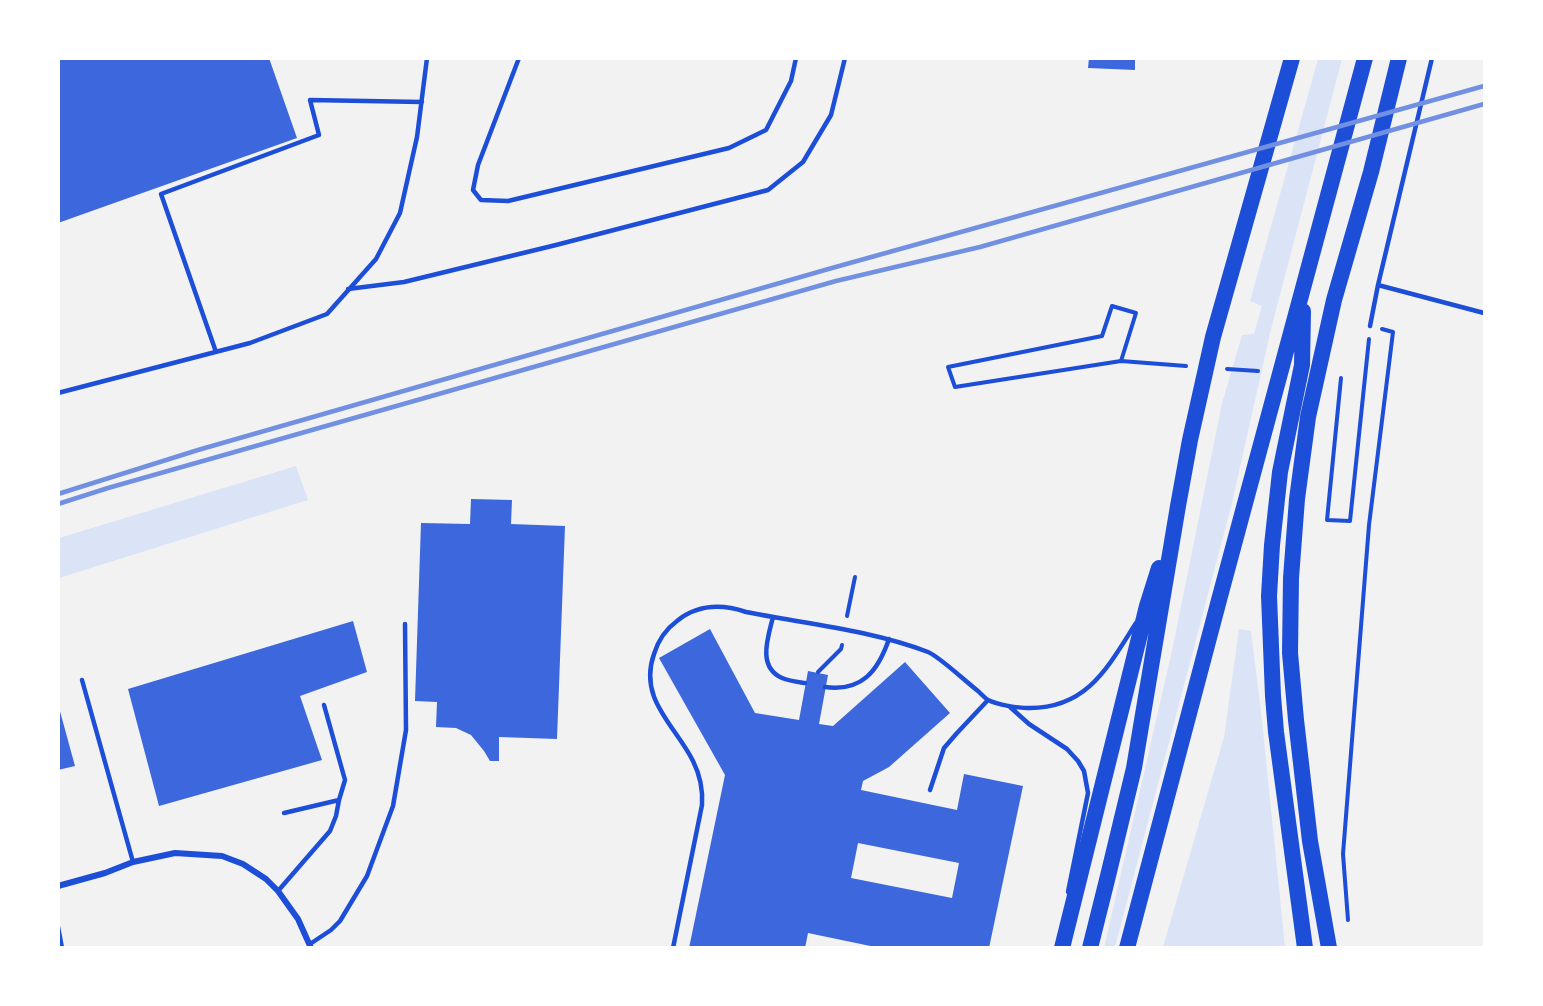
<!DOCTYPE html>
<html>
<head>
<meta charset="utf-8">
<style>
	body { margin:0 }
	#map { position:relative; width:1543px; height:1006px; overflow:hidden; background:#f2f2f2; font-family:"Fira Sans Condensed",sans-serif }
	canvas { display:block }
	.frame { position:absolute; inset:0; border:60px solid #fff; pointer-events:none }
</style>
</head>
<body>
<div id="map">
<canvas width="1543" height="1006"></canvas>
<div class="frame"></div>
</div>
<script>
const g = document.querySelector('canvas').getContext('2d');
g.lineJoin = 'round';
function fillPath(path, color) { g.fillStyle = color; g.fill(path, 'evenodd'); }
function strokePath(path, color, width, dash) { g.strokeStyle = color; g.lineWidth = width; g.lineCap = dash ? 'butt' : 'round'; g.setLineDash(dash || []); g.stroke(path); }
fillPath(new Path2D(`
	M1318,59H1342L1271,329L1232,503L1115,947L1104,948L1173,646L1222,403L1242,335L1254,334L1262,306L1250,301Z
	M296,466L308,500L59,578V538Z
	M1239,629L1251,631L1262,720L1285,947H1163L1224,737Z`), '#dbe4f7');
fillPath(new Path2D(`
	M58,58H269L297,138L58,223Z
	M1089,58H1135V70L1088,68Z
	M471,499L512,500L511,524L565,526L557,739L499,737V761H490L484,751L471,735L456,728L436,727L437,702L415,701L421,523L470,524Z
	M353,621L367,672L300,696L322,760L159,806L128,689Z
	M710,629L755,713L799,720L808,671L828,675L819,724L833,726L905,662L950,713L889,767L863,781L861,790L957,810L964,774L1023,786L989,948H880L808,933L805,948H689L725,775L659,658ZM858,843L959,863L952,898L851,878Z
	M58,704L75,766L58,770Z`), '#3d67dc');
strokePath(new Path2D(`
	M1121,361L1136,313L1112,306L1102,336L948,367L955,387L1121,361L1186,366
	M1227,369L1258,371
	M1341,378L1327,520L1350,521L1369,339
	M847,616L855,577
	M818,672L841,649L842,645
	M1348,920L1343,854L1369,525L1393,332L1382,329`), '#1d4ed8', 4);
strokePath(new Path2D(`
	M519,58L478,165L473,190L481,200L508,201L729,148L766,130L791,81L796,58
	M1378,285L1484,313
	M348,289L404,282L556,245L768,190L803,162L831,115L845,58
	M1370,326L1378,285L1432,58
	M216,352L161,194L319,135L310,100L422,102
	M58,393L250,343L327,314L376,259L400,213L417,137L427,58
	M773,617C768,637 757,667 782,678C789,681 798,682 805,683
	M82,680L133,862
	M825,687C862,692 878,671 889,639
	M1010,707L1029,724L1067,749L1078,761L1084,771L1088,793L1068,892
	M930,790L944,748L957,733L988,700
	M284,813L339,800L345,780L324,705
	M278,891L330,831L336,816L339,800
	M58,927L62,948
	M310,944L331,930L340,921L367,876L393,806L406,730L405,624
	M673,948L702,805C703,790 700,775 693,761C675,725 638,699 654,654C658,641 666,629 677,621C698,604 722,604 746,612C807,624 870,630 928,652C940,657 966,682 978,691C981,694 985,698 988,700C998,705 1018,708 1028,708C1087,709 1108,667 1136,623`), '#1d4ed8', 4.5);
strokePath(new Path2D(`
	M58,886L105,873L133,862L175,853L222,856L243,864L266,879L278,891L298,919L311,948`), '#1d4ed8', 6);
strokePath(new Path2D(`
	M1303,311L1302,365L1280,472L1272,545L1269,596L1273,696L1276,732L1305,948
	M1062,948L1147,606L1159,568
	M1090,948L1107,880L1134,768L1178,506L1190,440L1213,337L1292,58
	M1127,948L1219,600L1365,58
	M1329,948L1310,841L1296,720L1290,653L1291,578L1297,499L1308,417L1334,300L1371,172L1399,58`), '#1d4ed8', 16);
strokePath(new Path2D(`
	M58,494L198,450L832,268L1484,86
	M58,504L108,488L836,281L980,247L1484,104`), '#7290e2', 4.5);
</script>
</body>
</html>
